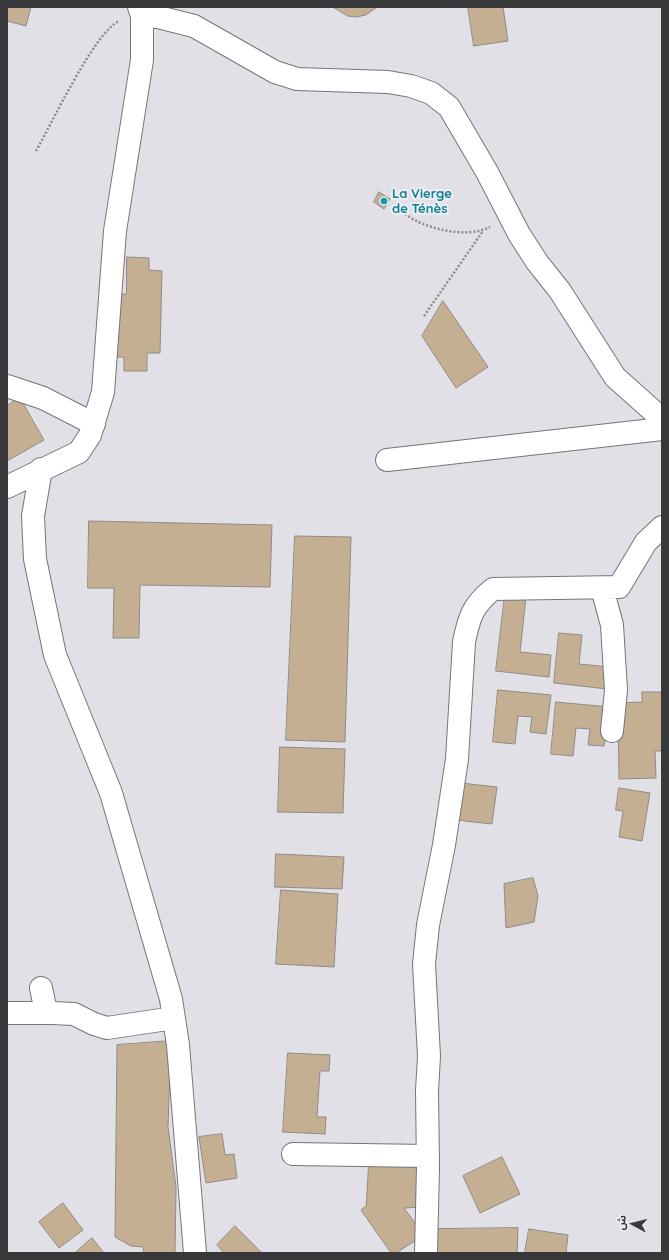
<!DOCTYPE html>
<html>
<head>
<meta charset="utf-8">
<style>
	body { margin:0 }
	#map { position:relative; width:669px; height:1260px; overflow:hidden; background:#e2e0e7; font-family:Quicksand,"Noto Sans Arabic",sans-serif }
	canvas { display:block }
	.frame { position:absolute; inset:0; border:8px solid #38373a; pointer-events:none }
	.north { position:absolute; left:613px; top:1204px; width:40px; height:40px; -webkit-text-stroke:3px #efedf4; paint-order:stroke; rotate:277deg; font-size:11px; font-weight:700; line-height:16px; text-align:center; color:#38373a }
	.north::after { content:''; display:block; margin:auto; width:14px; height:18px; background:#38373a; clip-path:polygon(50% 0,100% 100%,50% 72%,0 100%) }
</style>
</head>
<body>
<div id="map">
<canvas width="669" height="1260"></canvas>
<div class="frame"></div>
<div class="north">ش</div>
</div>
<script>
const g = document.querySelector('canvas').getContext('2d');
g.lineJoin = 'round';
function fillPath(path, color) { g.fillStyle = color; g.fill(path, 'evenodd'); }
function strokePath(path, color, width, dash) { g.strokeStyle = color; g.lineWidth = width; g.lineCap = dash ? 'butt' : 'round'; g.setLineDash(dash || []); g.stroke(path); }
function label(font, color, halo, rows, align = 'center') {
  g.font = font + ' Quicksand,sans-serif'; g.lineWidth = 4; g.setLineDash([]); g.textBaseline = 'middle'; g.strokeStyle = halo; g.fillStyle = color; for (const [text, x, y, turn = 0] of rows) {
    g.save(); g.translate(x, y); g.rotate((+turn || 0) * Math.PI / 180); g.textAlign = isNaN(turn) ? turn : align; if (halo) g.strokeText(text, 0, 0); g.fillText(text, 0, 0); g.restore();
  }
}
const building = new Path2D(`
	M7,7H31L26,26L7,21Z
	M333,7H377L366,15L356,17L348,16Z
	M468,7H503L508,41L474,46Z
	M379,192L390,199L384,209L374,202Z
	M127,257L149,258V270L162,271L160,353H147V371H124V357H117L118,294H126Z
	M443,301L488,367L456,388L422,336Z
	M20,398L44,440L7,461V406Z
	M89,521L272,525L270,587L140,585L139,638H113L114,588H88Z
	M295,536L351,537L345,742L286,740Z
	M505,595L526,597L520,652L551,655L549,677L496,671Z
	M559,633L582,635L579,664L609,667L607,689L554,683Z
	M498,690L551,695L546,734L530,732L532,717L518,716L515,744L493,742Z
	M642,692H662V751H655L656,778L619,779L618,703L642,702Z
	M556,702L609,707L604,746L588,745L590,729L576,728L573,756L551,754Z
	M280,747L345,749L343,813L278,812Z
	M461,783L497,787L492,824L456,820Z
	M619,788L650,793L642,841L619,837L623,811L616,810Z
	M276,854L344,857L342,889L275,887Z
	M533,878L538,896L534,922L506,928L504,884Z
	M281,890L338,894L334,967L276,964Z
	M171,1041L168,1127L176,1187L175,1253H144L143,1247L131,1246L115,1237L117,1045Z
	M288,1053L330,1055L329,1071H320L317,1117H326L325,1134L283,1132Z
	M222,1134L225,1155L234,1154L237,1178L206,1183L199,1137Z
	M502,1157L520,1194L480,1213L463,1176Z
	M369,1164L423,1167L425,1207L404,1208L424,1235L396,1253H391L361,1210L366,1206Z
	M63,1203L83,1230L59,1248L39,1222Z
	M235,1226L262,1253H224L217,1245Z
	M518,1228L517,1253H436L437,1229Z
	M529,1229L568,1235L566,1253H525Z
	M92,1238L104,1253H75Z`);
fillPath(building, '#c5af93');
strokePath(building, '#8f8a85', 1);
const minor = new Path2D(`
	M142,16L158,17L194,26L275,72L297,79L388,82L411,86L431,93L449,107L487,172L519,234L537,262L560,291L615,377L662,419
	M7,386L43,398L94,424
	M387,460L662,429
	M41,469L33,516L35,559L55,655L111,793L171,999L178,1045L195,1253
	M7,487L79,452L90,435L103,392L115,231L142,60V16L139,7
	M602,588L612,625L616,690L612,731
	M41,988L45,1007L52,1013L74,1014L94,1024L107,1028L174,1018
	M7,1013H52
	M293,1154L428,1156
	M426,1253L428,1167L427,1091L429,1056L424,964L428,925L444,845L457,759L464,642C469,617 473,605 493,589L619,587L646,542L662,527`);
strokePath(minor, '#76747a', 24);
strokePath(new Path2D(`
	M36,151C52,123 94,33 119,21
	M405,214C425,229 467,239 490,227
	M424,316L483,231`), '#8c8a8f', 2.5, [2, 2]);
strokePath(minor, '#fff', 22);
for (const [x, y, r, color] of [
	[384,201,4,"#0f9aa8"]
]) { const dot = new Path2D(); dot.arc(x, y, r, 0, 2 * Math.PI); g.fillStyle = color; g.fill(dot); strokePath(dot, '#efedf4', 1.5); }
label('bold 13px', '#0d838f', '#efedf4', [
	["La Vierge",392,194],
	["de Ténès",392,209]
], 'left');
</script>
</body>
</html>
